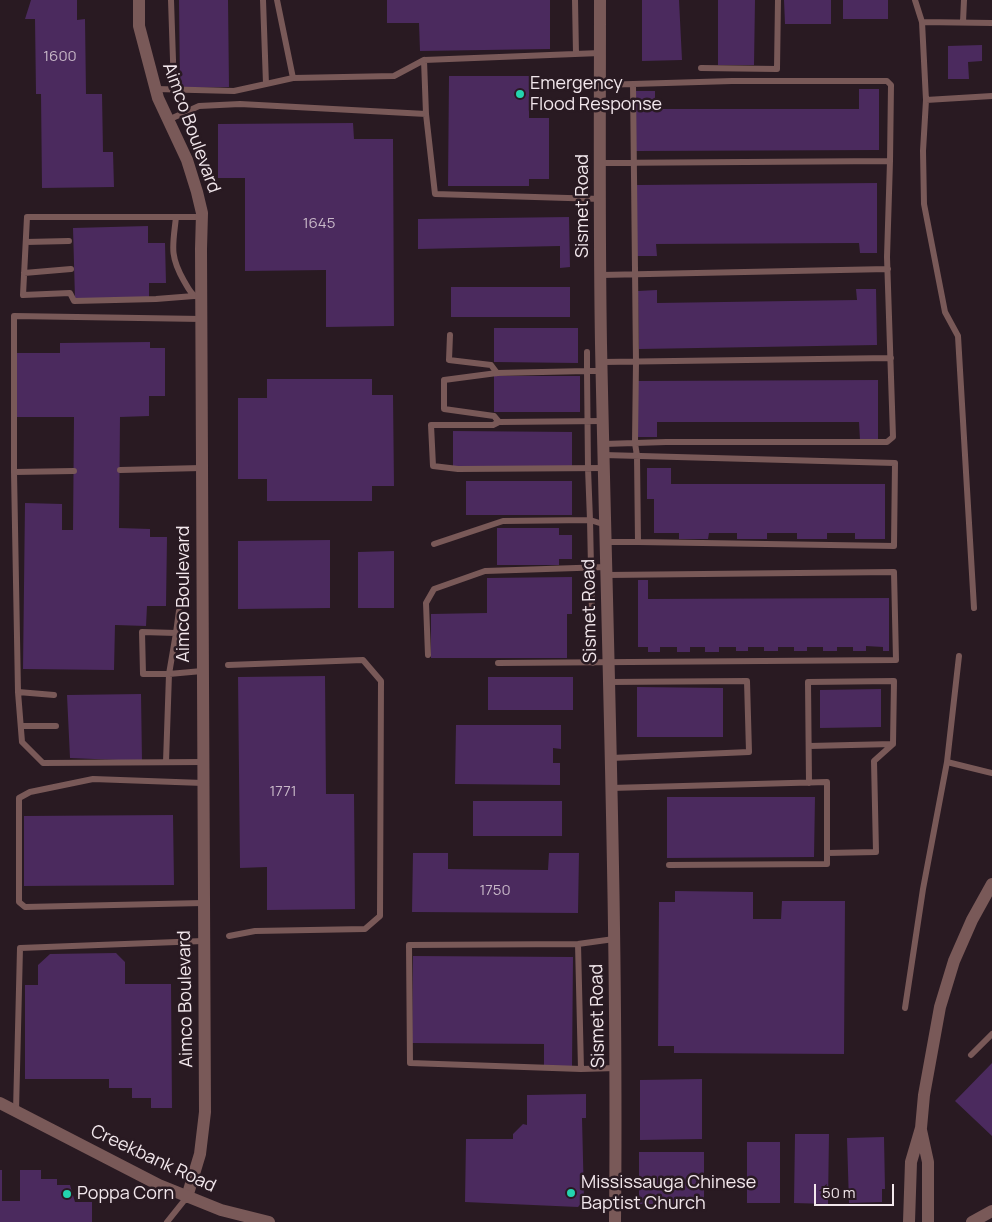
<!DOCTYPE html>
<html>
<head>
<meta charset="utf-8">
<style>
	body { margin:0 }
	#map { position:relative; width:992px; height:1222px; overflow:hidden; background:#291a22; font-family:Manrope,sans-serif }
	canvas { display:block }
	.scale { position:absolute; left:814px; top:1184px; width:80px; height:22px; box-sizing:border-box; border:2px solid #f2e7ec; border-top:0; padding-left:6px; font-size:15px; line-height:18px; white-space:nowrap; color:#f2e7ec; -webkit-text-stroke:4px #291a22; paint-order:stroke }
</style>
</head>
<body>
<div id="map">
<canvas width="992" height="1222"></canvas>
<div class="scale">50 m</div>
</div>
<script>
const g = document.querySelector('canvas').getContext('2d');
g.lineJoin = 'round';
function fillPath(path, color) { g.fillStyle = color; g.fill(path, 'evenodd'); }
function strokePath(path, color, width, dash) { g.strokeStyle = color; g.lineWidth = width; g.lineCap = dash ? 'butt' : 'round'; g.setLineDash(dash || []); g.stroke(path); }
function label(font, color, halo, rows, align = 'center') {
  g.font = font + ' Manrope,sans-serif'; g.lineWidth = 5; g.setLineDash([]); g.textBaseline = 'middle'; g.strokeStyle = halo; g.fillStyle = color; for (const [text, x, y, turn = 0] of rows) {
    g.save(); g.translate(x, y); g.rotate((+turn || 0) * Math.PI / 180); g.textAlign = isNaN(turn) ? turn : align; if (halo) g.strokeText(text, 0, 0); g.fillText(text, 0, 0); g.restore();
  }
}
fillPath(new Path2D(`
	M31,0H77V20L85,19L86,94H102L103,152H113L114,187L42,188L41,94H36L35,19H25Z
	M179,0H228L229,87L180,88Z
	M387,0H550V49L420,51L419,23H387Z
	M642,0H679L682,60L642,61Z
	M718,0H755L754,65H718Z
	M784,0H831V24H785Z
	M843,0H888V19H843Z
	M982,45V61L968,62L969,79H948V46Z
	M449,76H529V118H549V179H529V186H448Z
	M859,89H879V150L635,151L636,91H655V109H859Z
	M353,123L354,139H393L394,326L326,327V270L245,271V178H218V124Z
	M877,183V253H860L859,243L656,244L657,256H637V185Z
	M569,217L570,267L560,268V246L418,249V219Z
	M148,226V243H165L166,283H149V297L75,299L73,228Z
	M451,287H570V317H451Z
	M856,289H876L877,345L639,349L638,291L657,290V303L857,300Z
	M494,328H578V363L494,362Z
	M150,342V348H165V396H149V416L120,417L119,528L150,529V537H167L166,606H147L146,626L115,625L114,670L23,669L25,503L62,504V530H73L74,417H17L16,353H60V343Z
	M494,376H580V412H494Z
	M267,379H372V395H393L394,486H372V501H267V479H238V398H267Z
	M878,380V440H860L859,422H657V437H637V381Z
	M453,431L572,432V467L453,466Z
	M647,468H671V484H885V539H855V533H827V539H797V533H767V539H737V533H709L708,539H679V533H654V499H647Z
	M466,481H572V515H466Z
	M497,528H559V535H572V559H559V565H497Z
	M330,540V608L238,609V541Z
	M394,551V608H358V552Z
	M572,577V614H567V658H431V614L487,613V578Z
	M638,580H648V599L889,598V651H883V647L866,646V651H853V647H837V651H823V647H807V651H794V647H778V651H764V647H748V651H736V647H719V652H705V647H690V652H677V647H660V652H648V647H638Z
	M325,676L326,794H354L355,909L267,910V867L240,868L238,677Z
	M488,677H573V710H488Z
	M637,687L723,688V737H637Z
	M881,689V727L820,728V690Z
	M141,694L142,761L70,758L67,695Z
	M456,725H561V749L553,748V763H560V785L455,784Z
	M667,797H815L814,857L667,858Z
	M473,801H562V836H473Z
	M173,815L174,885L24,886V816Z
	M413,853H448V869L548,870L549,853H579L578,913L412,912Z
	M675,891L753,892V919H781L782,901H845L844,1054L674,1053V1046H658L659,902H675Z
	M116,953L125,962V984H171L172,1108H151V1098H132V1088H109V1079H25V985H38V965L50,954Z
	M413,956L573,957L572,1066H544V1044L412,1043Z
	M992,1063V1136L955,1101Z
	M702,1079V1139L640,1140V1080Z
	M586,1094V1118H582L584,1200L578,1207L465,1202L466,1139H513V1134L523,1124L527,1125V1095Z
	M795,1134H829L828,1204L794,1203Z
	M884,1137L885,1189H882V1202L849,1203L847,1138Z
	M747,1142H780V1203H747Z
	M639,1152H704V1204H639Z
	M0,1170H2V1201H20V1170H41V1179H57V1185H70L75,1202H92V1222H0Z`), '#4b2a5e');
strokePath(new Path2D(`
	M171,0L174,90
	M263,0L266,84L293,78
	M277,0L293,78L394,76L424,60
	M575,0L576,54
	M915,0L922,22L926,100L923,151L924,204L945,312L958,336L974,608
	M922,22L992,23
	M963,22L964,0
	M701,68L777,69L778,0
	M633,84L636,362L635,443L637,456L638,542
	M600,85L732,81H887L891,85L890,161
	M156,89L234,91L266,84
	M926,100L992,96
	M426,114L424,60L600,53
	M168,120L199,106L240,104L426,114L435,194L601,199
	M600,163L890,161L887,257L893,437L887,442H666L604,444
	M176,217C173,245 169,255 184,281C187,286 190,293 195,296
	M26,242L69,241
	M24,273L71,269
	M601,275L888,269
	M194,296L156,299L74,301L70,293L23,295L27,217H202
	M450,335L449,360L491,365L497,373
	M587,352V371H602
	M602,362L891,358
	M603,421L499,422L493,425H431L433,466L458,469L604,468
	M499,422L494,416L444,409V380L497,373L587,371L588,468L590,520L606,525
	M604,455L895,463L894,546L638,542H606
	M120,470L201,468
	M74,471L14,472V316L202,319
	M14,472L18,692L22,742L43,763L203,762
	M434,544L503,521L590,520L593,663
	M142,632L176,633L169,674H143Z
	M176,633L179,611
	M428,655L426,603L434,589L485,571L607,567
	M959,656L947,762L992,773
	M498,663L896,660L894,572L607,575
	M228,665L363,660L381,681L380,916L365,929L255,931L229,936
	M609,682L747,681L749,752L611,758
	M18,692L54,695
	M21,726H56
	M809,746L893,744
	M166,762L169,674L202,671
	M203,783L93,779L30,792L19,798V902L25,907L203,903
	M809,783L808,682L894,681L893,744L874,761L876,852L827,853
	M611,788L827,782V864L669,865
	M614,939L578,944L409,945L410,1063L581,1069L616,1068
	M578,944L581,1069
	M905,1008L923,889L947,762
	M971,1055L992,1034
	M16,1111L20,948L203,941
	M167,1222L187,1197`), '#795958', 6);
strokePath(new Path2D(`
	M139,0V26L158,98L187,160L197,192L202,213L201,249L205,1112L200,1154L187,1197
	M600,0C600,115 599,229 601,344C607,637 618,929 615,1222
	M972,1222L992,1211`), '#795958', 12);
strokePath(new Path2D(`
	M0,1103L159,1185L221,1210L269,1222
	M921,1130L928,1162V1222
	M909,1222L911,1162L921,1128L924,1095L940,1007L954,961L972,920L992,884`), '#795958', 12);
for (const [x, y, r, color] of [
	[520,94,5,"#23d5af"],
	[571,1193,5,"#23d5af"],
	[67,1194,5,"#23d5af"]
]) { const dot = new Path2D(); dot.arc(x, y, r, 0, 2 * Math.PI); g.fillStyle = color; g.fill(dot); strokePath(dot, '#291a22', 2); }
label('15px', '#c8b8c8', null, [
	["1600",60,57],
	["1645",319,224],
	["1771",283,792],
	["1750",495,891]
]);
label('18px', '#f2e7ec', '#291a22', [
	["Emergency",530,84],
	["Flood Response",530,105],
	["Mississauga Chinese",581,1183],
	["Baptist Church",581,1204],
	["Poppa Corn",77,1194]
], 'left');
label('18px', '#f2e7ec', '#291a22', [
	["Aimco Boulevard",191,128,70],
	["Sismet Road",583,206,-90],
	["Aimco Boulevard",184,594,-90],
	["Sismet Road",590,611,-91],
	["Aimco Boulevard",186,999,-91],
	["Sismet Road",598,1016,-91],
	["Creekbank Road",153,1159,25]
]);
</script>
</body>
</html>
